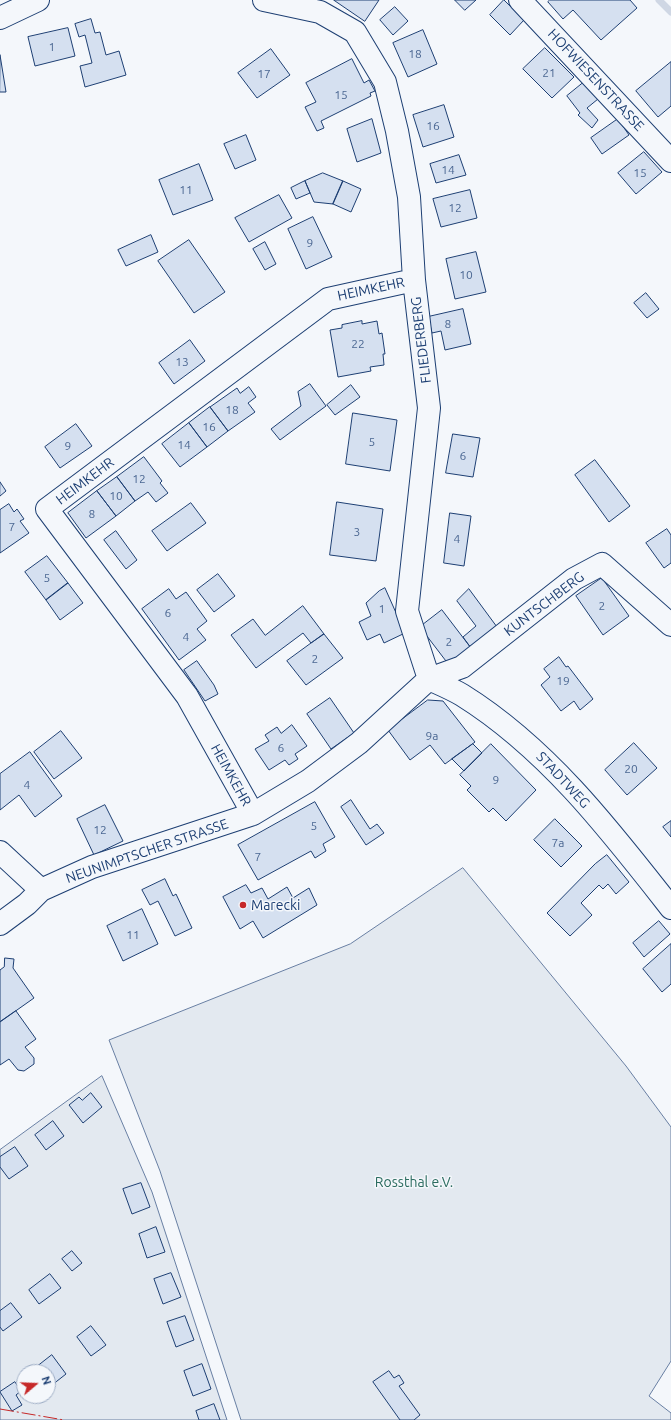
<!DOCTYPE html>
<html>
<head>
<meta charset="utf-8">
<style>
	body { margin:0 }
	#map { position:relative; width:671px; height:1420px; overflow:hidden; background:#f4f7fb; font-family:Ubuntu,sans-serif }
	canvas { display:block }
	.north { position:absolute; left:16px; top:1364px; width:40px; height:40px; box-sizing:border-box; background:#f4f7fb; border:1px solid #9eadc5; border-radius:50%; rotate:71deg; font-size:11px; font-weight:700; line-height:16px; text-align:center; color:#1d3f73 }
	.north::after { content:''; display:block; margin:auto; width:14px; height:18px; background:#c62828; clip-path:polygon(50% 0,100% 100%,50% 72%,0 100%) }
</style>
</head>
<body>
<div id="map">
<canvas width="671" height="1420"></canvas>
<div class="north">N</div>
</div>
<script>
const g = document.querySelector('canvas').getContext('2d');
g.lineJoin = 'round';
function fillPath(path, color) { g.fillStyle = color; g.fill(path, 'evenodd'); }
function strokePath(path, color, width, dash) { g.strokeStyle = color; g.lineWidth = width; g.lineCap = dash ? 'butt' : 'round'; g.setLineDash(dash || []); g.stroke(path); }
function label(font, color, halo, rows, align = 'center') {
  g.font = font + ' Ubuntu,sans-serif'; g.lineWidth = 3; g.setLineDash([]); g.textBaseline = 'middle'; g.strokeStyle = halo; g.fillStyle = color; for (const [text, x, y, turn = 0] of rows) {
    g.save(); g.translate(x, y); g.rotate((+turn || 0) * Math.PI / 180); g.textAlign = isNaN(turn) ? turn : align; if (halo) g.strokeText(text, 0, 0); g.fillText(text, 0, 0); g.restore();
  }
}
const green = new Path2D(`
	M463,868L626,1066L671,1127V1361L649,1396L671,1413V1420H241L160,1171L109,1040L350,944Z
	M102,1076L152,1192L227,1420H0V1150ZM24,1372H48V1396H24Z`);
fillPath(green, '#e3e9f0');
strokePath(green, '#687fa3', 1);
strokePath(new Path2D(`
	M659,0L671,12`), '#cfd7e4', 7);
const building = new Path2D(`
	M334,0H379L365,21Z
	M455,0H476L465,10Z
	M504,0L524,20L510,35L490,15Z
	M550,0H630L637,8L601,40L573,10L563,19L548,2Z
	M395,7L408,21L393,35L380,20Z
	M91,19L95,33L100,32L106,55L119,51L126,75L85,87L80,66L92,63L85,35L79,37L75,24Z
	M68,28L75,56L35,66L28,37Z
	M423,30L437,64L408,77L393,43Z
	M545,48L574,77L552,98L523,69Z
	M271,49L290,75L257,98L238,73Z
	M0,55L6,92H0Z
	M352,59L364,83L369,80L375,91L370,93L371,96L321,121L324,128L317,131L305,107L316,102L306,83Z
	M671,62V106L658,117L636,91Z
	M583,83L598,99L587,108L598,120L592,128L578,115L580,113L567,96Z
	M444,105L454,137L423,147L413,115Z
	M372,119L381,153L357,162L347,129Z
	M618,119L629,135L602,154L591,138Z
	M246,135L256,160L235,169L224,144Z
	M644,152L662,172L636,194L618,173Z
	M459,155L466,175L436,183L430,164Z
	M199,164L213,200L173,215L159,180Z
	M323,173L343,181L333,204L314,202L305,181Z
	M305,181L310,193L296,199L291,188Z
	M343,181L361,189L351,212L333,204Z
	M470,190L477,218L441,227L433,199Z
	M279,195L292,218L249,242L235,218Z
	M313,217L332,257L306,269L288,229Z
	M151,235L158,252L126,266L118,250Z
	M189,240L225,292L194,313L158,261Z
	M265,242L276,264L265,270L253,249Z
	M476,252L486,292L455,299L446,259Z
	M646,293L659,309L647,318L634,303Z
	M463,309L471,344L445,350L441,331L432,333L428,317Z
	M362,321V324L377,321L379,334L382,333L385,354H383L384,365L370,367L371,371L338,377L330,330L342,328V325Z
	M190,340L205,361L174,384L159,363Z
	M310,384L326,406L280,440L271,429L301,406L298,392Z
	M351,385L360,397L335,415L327,405Z
	M249,387L256,397L248,403L255,412L228,431L210,407L237,388L240,393Z
	M210,407L228,431L207,447L189,423Z
	M353,413L397,420L390,471L346,464Z
	M189,423L207,447L180,467L162,444Z
	M76,424L92,446L60,468L45,447Z
	M453,434L480,438L473,477L446,473Z
	M144,457L162,481L160,483L168,493L156,502L148,492L135,501L117,477Z
	M595,460L630,506L609,522L575,475Z
	M117,477L135,501L116,516L97,491Z
	M0,482L6,491L0,496Z
	M97,491L116,516L86,538L68,513Z
	M337,502L383,509L376,561L330,555Z
	M191,503L206,523L167,551L152,531Z
	M9,504L14,512L17,509L24,519L20,521L29,533L0,553V510Z
	M450,513L471,516L464,566L444,563Z
	M667,529L671,535V563L664,568L646,543Z
	M116,531L137,560L126,569L104,540Z
	M47,556L68,583L46,600L25,572Z
	M218,574L235,596L214,612L197,590Z
	M602,578L629,616L603,635L576,596Z
	M68,583L83,603L60,620L46,600Z
	M385,588L405,633L384,643L380,634L367,640L359,622L371,616L366,603L379,591Z
	M169,589L176,599L186,592L207,621L197,629L206,640L179,660L142,609Z
	M469,589L497,627L471,648L463,637L476,626L457,601Z
	M303,606L324,634L311,643L303,633L256,668L231,635L253,619L265,635Z
	M442,610L471,648L449,665L420,627Z
	M324,634L343,658L306,685L287,661Z
	M559,657L566,667L568,666L593,699L580,710L574,701L561,711L541,685L550,677L544,669Z
	M197,661L214,685L218,694L205,701L184,670Z
	M330,698L354,733L331,749L307,714Z
	M428,700L443,701L475,742L445,764L430,745L410,760L388,730Z
	M292,725L307,746L295,754L298,759L289,765L285,760L269,770L255,749L269,741L265,735L277,727L281,733Z
	M61,731L82,758L54,779L34,752Z
	M634,743L657,768L627,795L605,770Z
	M473,744L482,753L464,771L452,759Z
	M491,744L536,790L506,821L493,808L489,812L467,790L471,786L460,775Z
	M30,752L62,796L35,817L19,795L0,810V774Z
	M351,800L370,829L377,824L384,833L366,845L341,807Z
	M315,802L335,837L323,844L326,851L315,858L311,851L258,880L238,845Z
	M105,805L123,841L94,855L77,819Z
	M555,819L582,846L561,867L534,840Z
	M671,821V837L663,827Z
	M607,855L629,882L616,894L608,884L603,889L599,885L581,903L592,915L570,936L547,913L595,864Z
	M165,879L173,896L176,894L192,928L175,936L158,901L150,905L142,890Z
	M246,885L251,893L262,888L268,899L287,887L293,898L309,888L317,905L263,938L253,921L240,929L223,897Z
	M142,909L158,944L123,961L107,926Z
	M659,921L670,934L644,957L633,943Z
	M671,944V984L662,992L643,969Z
	M5,958L14,959L13,968L34,998L0,1022V970L4,967Z
	M16,1011L36,1039L25,1047L34,1058V1064L24,1071L18,1070L9,1059L0,1065V1022Z
	M91,1093L102,1107L83,1123L69,1105L79,1097L82,1100Z
	M53,1121L64,1136L46,1150L35,1135Z
	M15,1147L28,1166L9,1179L0,1167V1157Z
	M141,1183L150,1207L132,1214L123,1189Z
	M156,1227L165,1252L147,1258L139,1234Z
	M72,1251L82,1263L72,1271L62,1259Z
	M171,1273L181,1297L163,1304L154,1279Z
	M50,1274L61,1288L39,1304L29,1290Z
	M11,1303L22,1317L3,1331L0,1327V1311Z
	M185,1316L194,1340L176,1347L167,1322Z
	M91,1326L106,1345L91,1356L77,1337Z
	M52,1355L66,1374L52,1385L48,1380V1372H42L38,1366Z
	M202,1364L211,1389L193,1396L184,1371Z
	M389,1371L394,1378L399,1375L404,1383L399,1386L420,1415L414,1420H400L373,1382Z
	M15,1382L21,1391L16,1395L22,1405L12,1411L0,1392Z
	M214,1404L220,1420H199L196,1411Z`);
fillPath(building, '#d5e0f0');
strokePath(building, '#1d3f73', 1);
const minor = new Path2D(`
	M264,0L320,12L355,32L385,82L397,131L409,197L414,280L429,408L407,611L429,679
	M520,0L671,161
	M0,18L38,0
	M429,679C440,684 452,689 462,695C547,748 610,830 671,908
	M253,814L187,696L47,509L328,299L414,280
	M0,852L41,890
	M0,924L27,904L41,890L92,867L253,814L308,781L359,743L429,679L462,667L574,579L602,564L671,625`);
strokePath(minor, '#1d3f73', 24);
strokePath(minor, '#f4f7fb', 22);
strokePath(new Path2D(`
	M0,1409L64,1420`), '#c62828', 1, [14, 3, 2, 3]);
for (const [x, y, r, color] of [
	[243,905,4,"#c62828"]
]) { const dot = new Path2D(); dot.arc(x, y, r, 0, 2 * Math.PI); g.fillStyle = color; g.fill(dot); strokePath(dot, '#f4f7fb', 1.5); }
label('12px', '#4b6792', null, [
	["1",52,47],
	["18",415,54],
	["21",549,73],
	["17",264,74],
	["15",341,95],
	["16",433,126],
	["14",448,170],
	["15",640,173],
	["11",186,190],
	["12",455,208],
	["9",310,243],
	["10",466,275],
	["8",448,324],
	["22",358,344],
	["13",182,362],
	["18",232,410],
	["16",209,427],
	["5",372,442],
	["14",184,445],
	["9",68,446],
	["6",463,456],
	["12",139,479],
	["10",116,496],
	["8",92,514],
	["7",12,527],
	["3",357,532],
	["4",457,539],
	["5",47,578],
	["2",602,606],
	["1",382,609],
	["6",168,613],
	["4",186,637],
	["2",449,642],
	["2",315,659],
	["19",563,681],
	["9a",432,736],
	["6",281,748],
	["20",631,769],
	["9",496,780],
	["4",27,785],
	["5",314,826],
	["12",100,830],
	["7a",558,843],
	["7",258,857],
	["11",133,935]
]);
label('14px', '#1d3f73', '#f4f7fb', [
	["HOFWIESENSTRASSE",596,80,47],
	["HEIMKEHR",371,289,-12],
	["FLIEDERBERG",421,340,-97],
	["HEIMKEHR",85,481,-37],
	["KUNTSCHBERG",544,604,-37],
	["HEIMKEHR",231,775,61],
	["STADTWEG",563,780,47],
	["NEUNIMPTSCHER STRASSE",147,851,-19]
]);
label('14px', '#1d3f73', '#f4f7fb', [
	["Marecki",251,905]
], 'left');
label('14px', '#2c6c60', '#f4f7fb', [
	["Rossthal e.V.",414,1182]
]);
</script>
</body>
</html>
